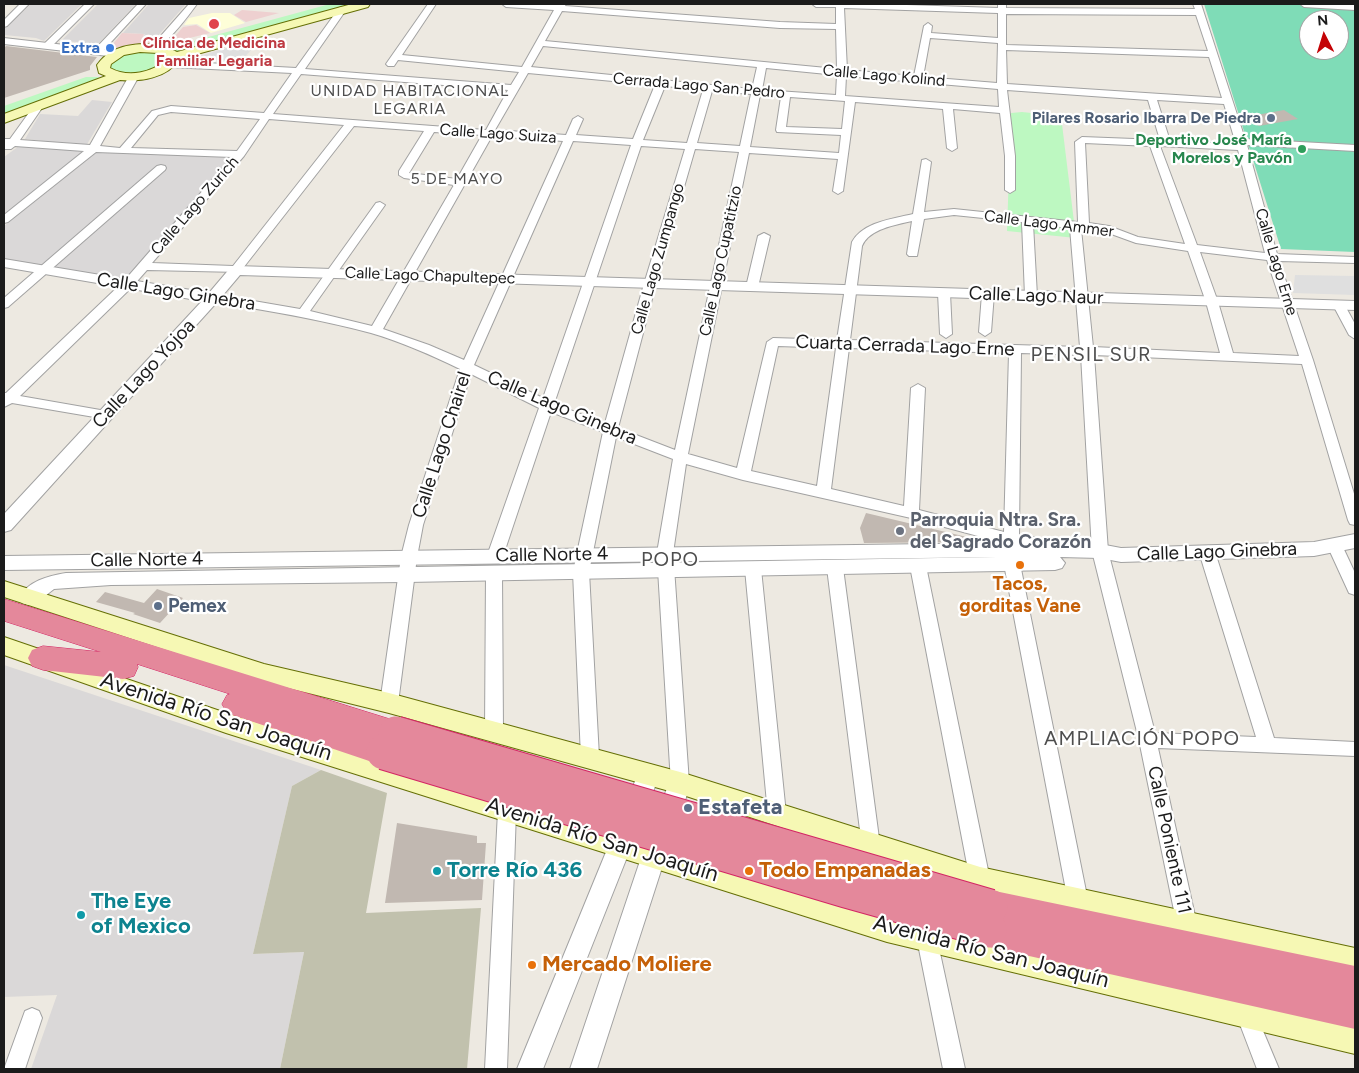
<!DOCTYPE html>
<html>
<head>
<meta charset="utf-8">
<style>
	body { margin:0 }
	#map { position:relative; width:1359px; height:1073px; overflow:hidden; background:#ede9e1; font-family:Figtree,sans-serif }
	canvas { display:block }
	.frame { position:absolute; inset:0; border:5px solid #1b1b1b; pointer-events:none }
	.north { position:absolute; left:1299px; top:10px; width:50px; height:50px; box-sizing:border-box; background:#fff; border:1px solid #a4a4a4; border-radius:50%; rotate:355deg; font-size:14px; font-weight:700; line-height:20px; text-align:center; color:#1b1b1b }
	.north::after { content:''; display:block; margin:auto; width:18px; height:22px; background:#c40306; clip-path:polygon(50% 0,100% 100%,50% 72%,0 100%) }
</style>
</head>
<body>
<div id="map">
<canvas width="1359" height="1073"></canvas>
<div class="frame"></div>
<div class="north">N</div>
</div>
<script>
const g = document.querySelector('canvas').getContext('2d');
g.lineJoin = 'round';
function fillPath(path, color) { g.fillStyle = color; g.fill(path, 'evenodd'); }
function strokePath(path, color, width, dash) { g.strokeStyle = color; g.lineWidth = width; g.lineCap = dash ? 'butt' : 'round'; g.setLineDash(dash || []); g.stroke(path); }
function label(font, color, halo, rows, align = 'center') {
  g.font = font + ' Figtree,sans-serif'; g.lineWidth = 4.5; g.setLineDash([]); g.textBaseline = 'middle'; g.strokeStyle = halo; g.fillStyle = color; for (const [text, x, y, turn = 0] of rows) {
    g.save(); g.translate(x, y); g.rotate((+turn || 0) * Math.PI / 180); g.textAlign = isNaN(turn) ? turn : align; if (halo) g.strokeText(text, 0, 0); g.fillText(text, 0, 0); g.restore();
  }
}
fillPath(new Path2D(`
	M31,4H82L44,41L36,38L4,35V29Z
	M98,4H136L95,47L76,45L78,42L61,41Z
	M149,4H186L156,38H142L145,34L123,33Z
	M92,100L112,102L86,146L25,139L40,114L78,116Z
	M19,146L91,150L4,219V157Z
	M98,151L234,155L127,282L48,268L165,167L158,166L41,267L4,260V226Z
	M4,665L321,770L292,786L253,954L304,952L280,1069H31L57,995L4,997Z`), '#dad8d8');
fillPath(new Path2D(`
	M242,10L279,13L246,22L234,15Z
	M196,25L210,33L169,43L183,27Z
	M122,33L144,34L142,39H153L150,45L119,50L103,49L108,44H113Z`), '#eed0d0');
fillPath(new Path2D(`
	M212,13H230L245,23L211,33L197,24L184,25L189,18Z`), '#fefed8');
fillPath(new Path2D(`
	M321,770L387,793L366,913L481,908L467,1069H280L304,952L253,954L292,786Z`), '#c1c1ad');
fillPath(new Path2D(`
	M330,4H349L175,55L168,48Z
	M149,49L167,56L166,59C156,73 123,79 109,67L114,57Z
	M86,77H97L103,79L99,84L4,117V106Z
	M1022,112L1061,116L1076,238L1007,231L1011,113Z`), '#bdf8c1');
fillPath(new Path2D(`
	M1204,4H1295L1355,9V252L1281,249ZM1309,20H1339V50H1309Z`), '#7fdcb7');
fillPath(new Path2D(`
	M230,47L252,49L242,60L229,59L223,62L194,60L193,58Z
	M1295,275L1355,276V295L1293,293Z`), '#dfdfdf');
fillPath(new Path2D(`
	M6,46L97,57L90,66V70L4,98V48Z
	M1284,110L1298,119L1259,126L1245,117Z
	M866,513L971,538L970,542L864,543L860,528Z
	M157,589L183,598L160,623L133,614L135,613L96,602L105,592L144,603Z
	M397,823L477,836V843H486L482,900L385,903Z`), '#c1b8b1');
const minor = new Path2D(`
	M20,4H29L7,26L4,27V20Z
	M85,4H94L51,47H45V43Z
	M138,4H146L101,53H95V49Z
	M189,4H197C189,15 162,52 149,50V46L159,38Z
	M428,4H436L402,55L522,67L554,10L506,7L502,4L557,5L566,4L565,6L780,22L836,24V7H816L812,4H876L998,8V4H1006V8L1195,9L1193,4H1201L1245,139L1355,145V151L1247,145L1277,254L1355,257V263L1279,261L1313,360L1355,497V525L1350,524L1348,520L1302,364L1094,355L1108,551L1155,733L1256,737L1199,552L1202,548L1207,546L1212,548L1215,552L1274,738L1355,742V756L1158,748L1197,925L1194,932L1187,934L1180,932L1177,925L1139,740L1092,551L1081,355L1021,353L1019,535L1070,542L1073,546L1070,550L1065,551L1019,546L1016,553L1011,555L1006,553L1004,543L911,518L743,480L686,464L673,553L689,783L686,789L680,791L674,789L671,783L657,553L673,459L616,437L589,572L599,757L596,762L590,765L584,762L581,757L573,572L603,432L551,412L503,556L500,560L495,562L490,560L487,556L539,408L471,374L423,525L417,557L398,703L395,708L389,710L383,708L380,703L401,557L409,525L460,369C431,355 402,342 371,333C319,319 266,310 213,302L207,298L213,294L300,309L376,203L380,202L385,205L310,311L372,326L454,185L404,178L399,175V171L424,131L354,126L240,272L147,270L132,287L20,396L106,411L111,412L113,415L111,418L106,419L12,403L4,407V393H6L124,281L232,157L96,152L8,222L4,223V215L84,151L15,146L11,149H4V139H10L36,103L39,102L44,105L20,140L90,145L129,76L131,74H137L139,76L100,146L120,148L152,111L171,106L264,113L292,73L170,67L165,64L170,61L296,68L339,8L342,7L346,10L305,69L511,85L519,72L398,60L394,66H388L386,64ZM844,8L998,13V38L931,33L932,26L928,23L924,26L914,76L847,70ZM562,11L780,28L836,29L837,69L545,41ZM1006,14L1196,15L1208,51L1006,45ZM930,38L998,43L997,83L923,77ZM543,46L757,67L752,89L531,67ZM1006,50L1209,57L1222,98L1007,84ZM766,68L837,75L836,95L762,90ZM528,73L655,85L633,139L576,135L583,119L578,116L573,119L566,135L495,130ZM301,74L508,90L486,130L273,114ZM846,76L998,89L999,107L845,96ZM665,86L703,90L687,143L643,140ZM1007,90L1148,100L1160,140L1082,137L1075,142L1078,222L954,209L924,212L931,162L926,159L922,160L913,214C892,219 863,222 852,242L837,340L773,338L767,342L737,468L688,454L749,153L838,159L833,191L838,194L843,191L855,102L943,109L947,148L952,151L957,148L953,109L1000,113L1005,156V190L1010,193L1015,190V156ZM712,91L751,94L740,146L697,143ZM760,95L781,97L776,130L777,132L841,135L839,153L750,147ZM790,97L845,101L842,129L786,127ZM1157,100L1224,104L1236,144L1170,141ZM171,112L260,119L237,151L131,148L158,115ZM269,119L344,125L233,266L152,263L244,156ZM434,132L482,135L457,179L409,173ZM492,136L563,141L464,360L429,345L383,329ZM573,141L631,145L543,398L474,365ZM1085,143L1150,146L1185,244L1138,237L1109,226L1089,223ZM641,146L685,149L644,284L605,423L554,404ZM1160,146L1238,150L1265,253L1197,245ZM695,149L739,152L675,450L618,428L656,284ZM954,215L1022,222L1025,296L1031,300L1037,296L1033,224L1070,228L1080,347L850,340L862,246C869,229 895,225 912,221L907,254L909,256H917L924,219ZM1081,229L1103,231L1136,243L1188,251L1206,302L1220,353L1093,347ZM1200,252L1267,260L1299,356L1233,353L1218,302ZM778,346L836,348L817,486L751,471ZM849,348L1009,353L1004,532L919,510L925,388L918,384L911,388L904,506L831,489Z
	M1300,4L1355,5V10L1304,7Z
	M161,165L165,166L166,168L165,170L8,307L4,308V298L157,166Z
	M764,233L770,236L758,287L752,291L746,287L758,236Z
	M944,289L950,293L952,334L946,338L940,334L938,293Z
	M988,290L994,294L991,332L985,336L979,332L982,294Z
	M1339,301L1343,302L1355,324V339L1349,335L1333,305Z
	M1335,540L1340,541L1355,573V595L1349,593L1327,545L1330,541Z
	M1012,558L1017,560L1020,564L1088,901L1085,907L1078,910L1071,907L1068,901L1004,564L1007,560Z
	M918,560L923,562L926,566L990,880L987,886L980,889L973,886L970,880L910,566L913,562Z
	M835,562L840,564L843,568L880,846L878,852L871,855L864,852L862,846L827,568L830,564Z
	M753,563L758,565L761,569L786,814L784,820L777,822L770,820L768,814L745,569L748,565Z
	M494,567L499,569L502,573L503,732L500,737L494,739L488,737L485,732L486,573L489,569Z
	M507,803L514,805L516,811L507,1069H485L498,811L500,805Z
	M927,929L934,932L937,939L965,1069H943L917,939L920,932Z
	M1246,1004L1253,1007L1279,1069H1257L1236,1014L1239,1007Z
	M32,1008L39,1011L42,1018L25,1069H4L25,1011Z`);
const tertiary = new Path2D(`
	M4,38L117,51L123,54L117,57L4,44Z
	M4,259L209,293L231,267L236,266L1355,301V310L240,275L218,301L11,530L4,532V514L202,301L4,267Z
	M1355,534V548L1314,556L1121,562L1100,558L1060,557L1065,563L1062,568L1055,570L407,582L111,585L54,589L36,603L29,605L22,603L19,598C28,581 48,576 66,573L997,557L4,570V556L1011,543L1100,544L1121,548L1314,542Z
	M649,764L657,767L660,774L543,1069H517L638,774L641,767Z
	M680,773L688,776L691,783L666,855L597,1069H570L642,855L669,783L672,776Z`);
const secondary = new Path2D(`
	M352,4H370L368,7L179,59C168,78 140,82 120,80L4,123V114L106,76L99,73L97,65C114,40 153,40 177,52ZM140,52L158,53L167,57V59C152,73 128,78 110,68L111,64L124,55Z
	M4,581L264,664L389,693L680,772L980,867L1355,948V976L980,893L680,794L389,713L264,682L4,597Z
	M4,637L226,713L887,916L1355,1024V1054L887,942L226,733L4,655Z`);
const motorway = new Path2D(`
	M4,599L396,721L407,725L412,734L407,743L398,747L400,752L395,762L384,766L227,713L222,704L227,695L230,694L137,664L138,667L134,676L123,679L43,670L32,666L28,658L32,650L43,646L101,652L4,621Z
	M990,890L1355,966V1029L989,947L976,942L971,930L977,917L972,907L977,895Z`);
strokePath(minor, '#a2a2a2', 2);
strokePath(tertiary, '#a2a2a2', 2);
strokePath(secondary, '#656f06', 2);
strokePath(motorway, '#d32664', 1);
fillPath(minor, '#fff');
fillPath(tertiary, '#fff');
fillPath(secondary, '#f6f8b4');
fillPath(motorway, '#e4889b');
const motorwayBridge = new Path2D(`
	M396,734L990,907
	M384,752L846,890L989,930`);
strokePath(motorwayBridge, '#d32664', 37, []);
strokePath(motorwayBridge, '#e4889b', 35);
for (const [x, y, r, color] of [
	[214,24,6,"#e0444e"],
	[110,48,5,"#3f7fe0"],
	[1271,118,5,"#5c6f8a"],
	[1302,149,5,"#2e9e5b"],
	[900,531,5,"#6b7280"],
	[1020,565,5,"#e8710a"],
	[158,606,5,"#5c6f8a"],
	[688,808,5,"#5c6f8a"],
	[437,871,5,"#0f9aa8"],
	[749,871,5,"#e8710a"],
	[81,915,5,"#0f9aa8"],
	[532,965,5,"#e8710a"]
]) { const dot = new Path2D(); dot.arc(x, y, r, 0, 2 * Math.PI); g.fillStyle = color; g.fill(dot); strokePath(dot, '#fff', 2); }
label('bold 16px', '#be3a42', '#fff', [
	["Clínica de Medicina",214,43],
	["Familiar Legaria",214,61]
]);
label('bold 16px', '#366cbe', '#fff', [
	["Extra",100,48]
], 'right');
label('16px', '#1b1b1b', '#fff', [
	["Calle Lago Kolind",884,76,5],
	["Cerrada Lago San Pedro",699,86,5],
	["Calle Lago Suiza",498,134,4],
	["Calle Lago Zurich",195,206,-49],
	["Calle Lago Ammer",1049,224,7],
	["Calle Lago Zumpango",658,259,-74],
	["Calle Lago Cupatitzio",721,261,-78],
	["Calle Lago Erne",1276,262,73],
	["Calle Lago Chapultepec",430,276,2]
]);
g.letterSpacing = '1px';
label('16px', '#4e4e4e', '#fff', [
	["UNIDAD HABITACIONAL",410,91],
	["LEGARIA",410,109],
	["5 DE MAYO",457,179]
]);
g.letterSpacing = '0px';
label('bold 16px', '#4e5e75', '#fff', [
	["Pilares Rosario Ibarra De Piedra",1261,118]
], 'right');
label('bold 16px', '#27864d', '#fff', [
	["Deportivo José María",1292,140],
	["Morelos y Pavón",1292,158]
], 'right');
label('19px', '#1b1b1b', '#fff', [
	["Calle Lago Ginebra",176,292,9],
	["Calle Lago Naur",1036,296,2],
	["Cuarta Cerrada Lago Erne",905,346,2],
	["Calle Lago Yojoa",144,374,-47],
	["Calle Lago Ginebra",562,408,23],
	["Calle Lago Chairel",442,445,-72],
	["Calle Lago Ginebra",1217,552,-2],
	["Calle Norte 4",552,555,-1],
	["Calle Norte 4",147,560,-1],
	["Calle Poniente 111",1169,840,78]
]);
label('bold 19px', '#5b616d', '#fff', [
	["Parroquia Ntra. Sra.",910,520],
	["del Sagrado Corazón",910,542]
], 'left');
label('bold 19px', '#c56008', '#fff', [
	["Tacos,",1020,584],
	["gorditas Vane",1020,606]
]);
label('bold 19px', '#4e5e75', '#fff', [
	["Pemex",168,606]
], 'left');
g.letterSpacing = '1px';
label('20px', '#4e4e4e', '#fff', [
	["PENSIL SUR",1091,355],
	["POPO",670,560],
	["AMPLIACIÓN POPO",1142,739]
]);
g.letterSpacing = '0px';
label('22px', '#1b1b1b', '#fff', [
	["Avenida Río San Joaquín",216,717,18],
	["Avenida Río San Joaquín",602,840,17],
	["Avenida Río San Joaquín",991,952,14]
]);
label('bold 22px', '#4e5e75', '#fff', [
	["Estafeta",698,808]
], 'left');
label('bold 22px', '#0d838f', '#fff', [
	["Torre Río 436",447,871],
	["The Eye",91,902],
	["of Mexico",91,927]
], 'left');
label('bold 22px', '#c56008', '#fff', [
	["Todo Empanadas",759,871],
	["Mercado Moliere",542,965]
], 'left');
</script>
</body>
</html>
